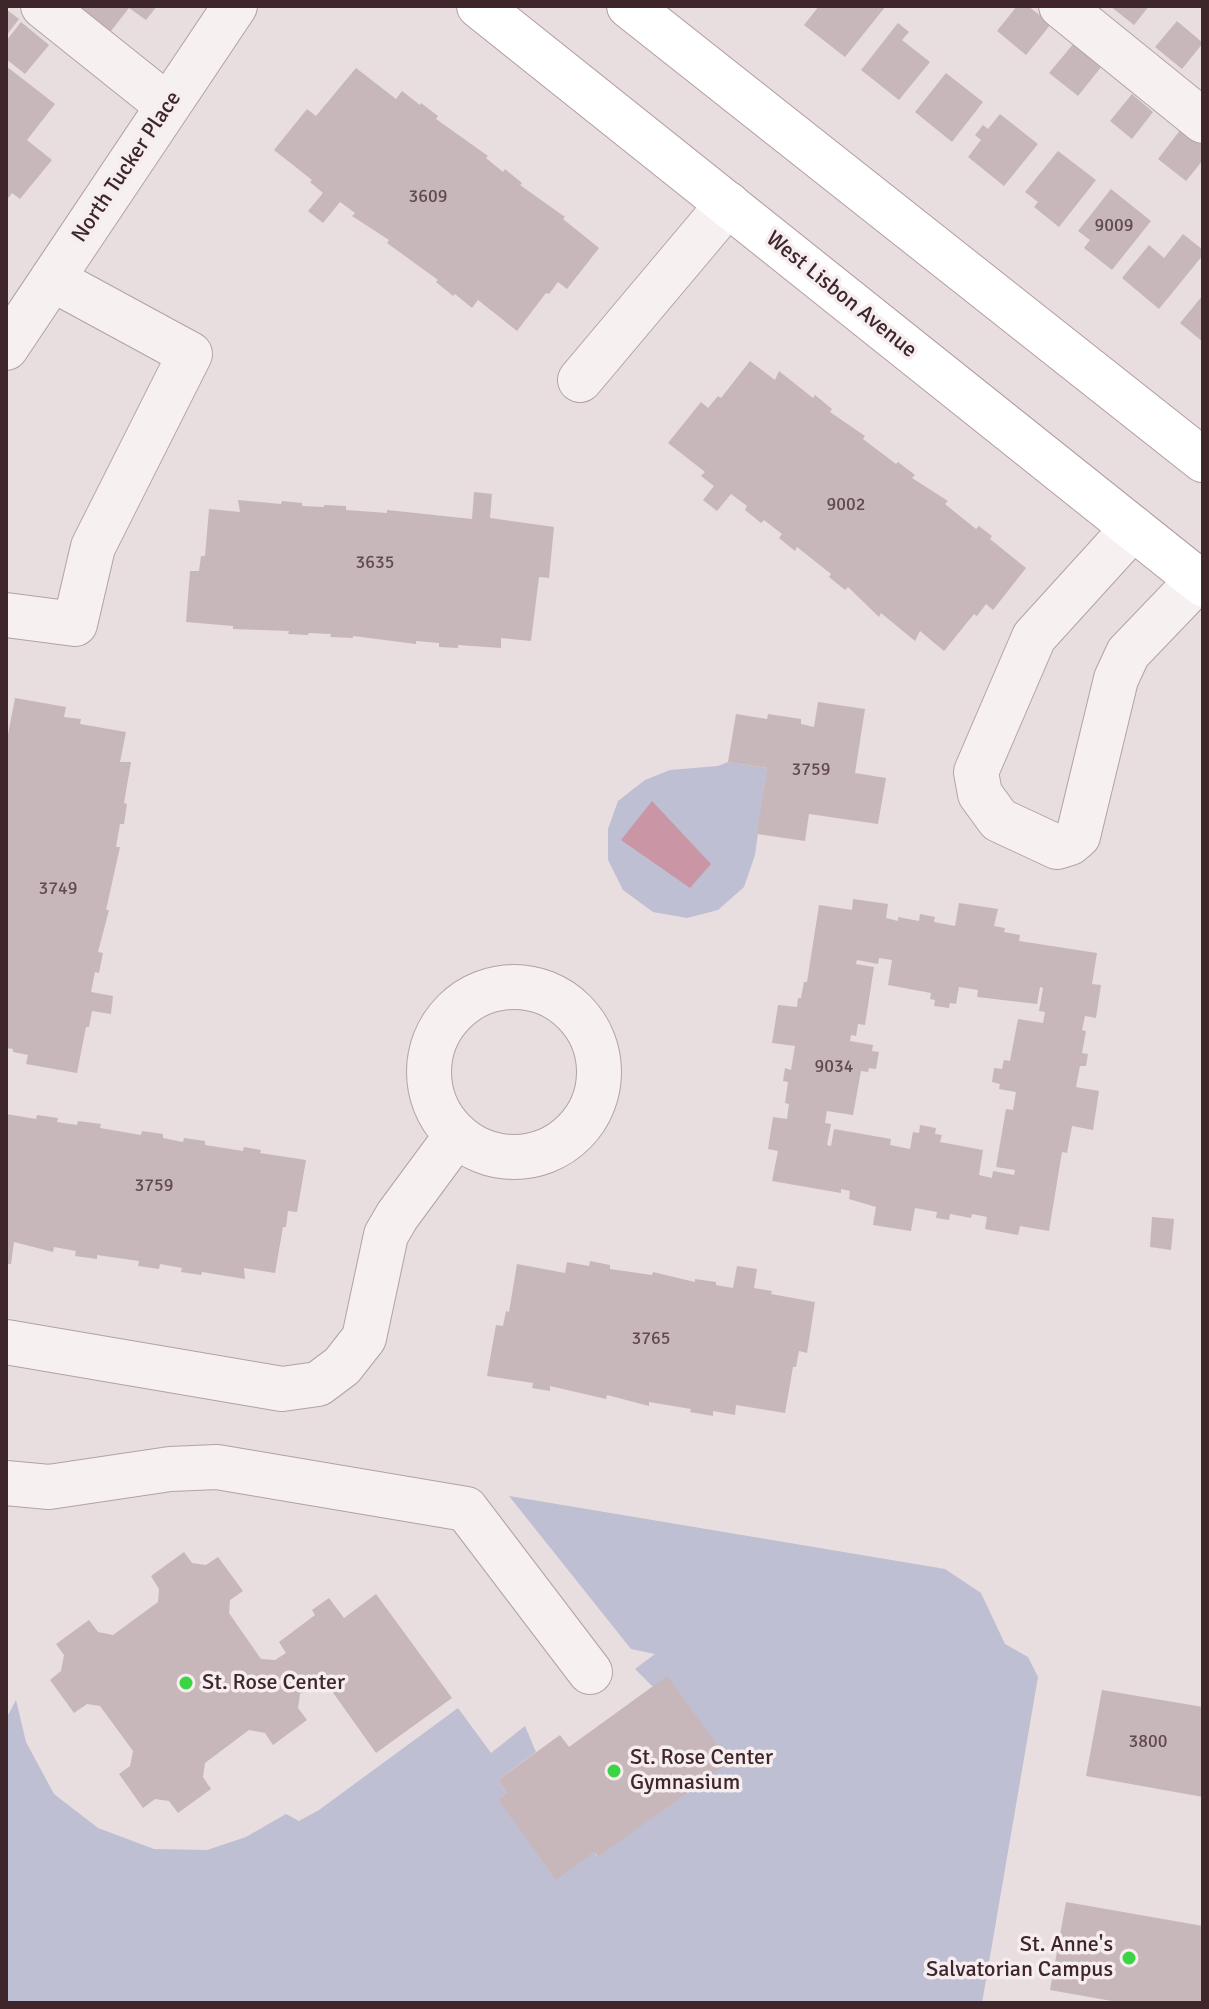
<!DOCTYPE html>
<html>
<head>
<meta charset="utf-8">
<style>
	body { margin:0 }
	#map { position:relative; width:1209px; height:2009px; overflow:hidden; background:#e8dddf; font-family:Signika,sans-serif }
	canvas { display:block }
	.frame { position:absolute; inset:0; border:8px solid #3f262a; pointer-events:none }
</style>
</head>
<body>
<div id="map">
<canvas width="1209" height="2009"></canvas>
<div class="frame"></div>
</div>
<script>
const g = document.querySelector('canvas').getContext('2d');
g.lineJoin = 'round';
function fillPath(path, color) { g.fillStyle = color; g.fill(path, 'evenodd'); }
function strokePath(path, color, width, dash) { g.strokeStyle = color; g.lineWidth = width; g.lineCap = dash ? 'butt' : 'round'; g.setLineDash(dash || []); g.stroke(path); }
function label(font, color, halo, rows, align = 'center') {
  g.font = font + ' Signika,sans-serif'; g.lineWidth = 7; g.setLineDash([]); g.textBaseline = 'middle'; g.strokeStyle = halo; g.fillStyle = color; for (const [text, x, y, turn = 0] of rows) {
    g.save(); g.translate(x, y); g.rotate((+turn || 0) * Math.PI / 180); g.textAlign = isNaN(turn) ? turn : align; if (halo) g.strokeText(text, 0, 0); g.fillText(text, 0, 0); g.restore();
  }
}
fillPath(new Path2D(`
	M728,762L767,768L755,855L744,887L718,910L687,918L653,912L623,890L608,860V829L618,801L645,780L670,770L718,766Z
	M509,1496L945,1569L981,1593L1005,1644L1028,1657L1038,1677L982,2003H6V1719L16,1700L26,1742L54,1794L98,1828L154,1849L207,1850L246,1837L286,1814L299,1821L319,1810L458,1708L491,1753L525,1726L536,1752L498,1780L507,1793L498,1799L594,1852L597,1857L729,1762L635,1669L655,1654L631,1649Z`), '#bebfd2');
fillPath(new Path2D(`
	M652,801L711,864L690,888L621,840Z`), '#ca96a5');
fillPath(new Path2D(`
	M71,6H157L146,20L129,8L107,36Z
	M819,6H886L845,57L804,25Z
	M1017,6H1028L1051,24L1026,55L997,31Z
	M1110,6H1149L1134,25Z
	M6,9L19,19L6,36Z
	M1177,21L1203,43L1182,69L1155,47Z
	M21,22L49,45L25,74L6,59V41Z
	M898,23L909,32L902,40L930,62L899,100L861,70Z
	M1074,43L1102,66L1078,96L1049,73Z
	M6,66L55,104L27,140L52,160L20,199L12,193L6,201Z
	M356,68L396,99L402,91L420,105L421,103L438,116L436,119L488,156L486,158L503,172L505,169L522,183L520,185L565,217L563,219L599,248L567,289L558,282L549,294L546,293L517,331L478,300L472,308L455,294L453,296L436,282L438,280L387,243L389,240L352,216L355,213L340,202L323,223L308,211L323,193L310,182L312,180L274,150L307,109L316,116Z
	M946,73L983,102L952,142L915,112Z
	M1132,94L1153,112L1132,139L1110,121Z
	M1000,114L1038,144L1004,186L968,157L981,140L975,135L983,125L988,129Z
	M1181,129L1203,146V160L1186,181L1158,159Z
	M1058,151L1096,180L1059,227L1034,207L1038,202L1025,192Z
	M1111,189L1151,221L1112,270L1084,248L1090,240L1078,231Z
	M1183,234L1203,250V255L1159,309L1122,278L1149,245L1164,258Z
	M1203,295V342L1180,323Z
	M750,361L775,380L779,371L813,398L815,395L832,409L830,412L865,436L863,439L896,464L898,462L915,475L912,478L948,501L945,504L976,529L979,526L992,536L990,539L1026,568L993,610L986,604L977,616L974,614L944,651L920,631L915,641L881,613L879,617L848,587L845,590L829,577L831,574L797,547L795,551L779,538L782,534L764,520L761,523L745,510L747,506L731,494L717,511L703,500L714,486L701,476L705,472L668,443L701,402L708,408L718,396L721,398Z
	M474,492L492,494L490,518L554,527L549,578L539,577L531,641L501,638V648L458,645V648L439,647V643L416,641V644L353,636V638L330,637L331,634L309,633L308,635L288,634L289,631L233,629V626L186,622L190,571H199L201,556H205L209,509L240,512L238,500L281,504L282,501L302,503V506L324,507V505L346,506V510L387,513V510L472,519Z
	M15,698L66,707L64,717L81,719L80,724L126,732L120,762H131L124,803L127,804L124,824H120L116,847H120L106,910H109L98,952L103,953L99,973L95,972L91,992L113,996L111,1014L92,1011L89,1027H86L77,1073L26,1064L28,1055L13,1052V1049L6,1048V745Z
	M818,702L865,709L855,773L886,778L878,824L809,814L805,841L757,834L767,768L728,762L736,714L767,719L768,714L801,719V724L814,727Z
	M853,899L888,904L886,918L898,921V917L919,921L920,914L935,917L934,922L955,926L959,903L998,909L994,926L1005,928L1004,932L1020,935L1019,941L1097,953L1092,984L1101,985L1096,1018L1085,1016L1082,1030L1086,1031L1082,1053L1088,1054L1086,1066H1080L1076,1087L1099,1091L1093,1130L1072,1126L1067,1153L1062,1152L1049,1231L1020,1226L1018,1235L985,1229L987,1217L972,1214L971,1218L950,1214L949,1220L936,1218L937,1212L915,1208L911,1231L873,1225L876,1207L849,1199L850,1191L841,1189V1193L772,1181L778,1151L768,1149L773,1117L787,1119L789,1104L785,1103L788,1082L783,1081L785,1068L791,1070L795,1046L772,1043L778,1005L797,1007L798,998H801L804,982H807L819,905L852,910ZM879,958L892,960L888,985L931,993L930,999L935,1000L934,1006L949,1008L950,1003L956,1004L959,987L978,990L977,997L1037,1004L1040,987L1043,988L1039,1011L1045,1012L1043,1023L1018,1019L1010,1061L1004,1060L1002,1069L994,1068L992,1082L1000,1084L999,1089L1016,1092L1013,1110L1006,1109L996,1167L1015,1170L1014,1175L993,1171L992,1178L979,1175L983,1150L940,1142L942,1135L935,1134L936,1128L920,1125L919,1133L913,1132L910,1149L890,1145L891,1139L834,1129L831,1146L827,1145L831,1124L825,1123L827,1111L853,1115L861,1071L868,1072L869,1068L876,1069L879,1052L872,1051L873,1045L850,1041L851,1035L856,1036L858,1024L865,1025L874,967L856,964L857,960L878,964Z
	M6,1114L36,1119L37,1115L58,1118L57,1122L77,1125L78,1121L101,1124L100,1128L141,1135L142,1131L163,1134V1138L183,1142L184,1138L205,1141V1145L243,1151L244,1147L261,1150L260,1153L306,1160L297,1212L288,1211L286,1227H283L275,1273L244,1268L245,1279L202,1272L201,1275L181,1272L182,1268L160,1264L159,1269L138,1266L139,1261L97,1255V1259L75,1256L76,1251L54,1247L53,1252L14,1242L11,1264H6Z
	M1152,1217L1174,1219L1171,1250L1150,1247Z
	M590,1261L610,1265V1269L652,1275L653,1272L695,1282V1279L716,1282V1285L733,1288L737,1266L757,1269L754,1288L772,1291L771,1294L815,1302L807,1353L799,1351L796,1367H793L785,1413L736,1405L735,1415L713,1411V1416L690,1412L691,1409L649,1402V1406L607,1395L606,1399L550,1386V1391L532,1388L533,1383L487,1376L496,1325L503,1326L506,1311L509,1312L517,1264L565,1273L567,1262L589,1266Z
	M184,1552L192,1563L206,1565L218,1557L243,1591L230,1600L229,1613L261,1659L275,1660L286,1653L279,1642L315,1615L312,1610L329,1598L344,1618L376,1594L452,1698L376,1753L324,1680L300,1694L298,1708L307,1720L273,1745L265,1733L249,1730L205,1763L203,1777L211,1789L178,1813L169,1801L155,1799L143,1808L119,1774L130,1766L133,1751L100,1706L87,1704L74,1713L50,1680L61,1671L64,1655L56,1644L89,1620L98,1632L113,1635L158,1602L159,1589L151,1576Z
	M667,1676L730,1762L598,1857L594,1852L556,1880L498,1799L507,1793L498,1780L560,1735L569,1747Z
	M1102,1690L1203,1707V1797L1086,1776Z
	M1066,1902L1203,1926V2003H1123L1050,1990Z`), '#c8b7ba');
const minor = new Path2D(`
	M43,6L168,106
	M1061,6L1203,121
	M6,348L235,6
	M580,380L728,204
	M1133,528L1034,637L976,772L980,794L999,820L1057,847L1070,843L1078,836L1116,679L1128,653L1198,580
	M6,615L75,624L93,547L190,354L52,279
	M429 1072a85 85 0 1 1 170 0a85 85 0 1 1-170 0Z
	M6,1342L282,1389L318,1384L342,1366L364,1338L386,1235L397,1216L456,1136
	M6,1483L49,1487L170,1469L217,1467L466,1509L590,1672`);
const major = new Path2D(`
	M479,6L1203,584
	M629,6L1203,460`);
strokePath(minor, '#b2a2a5', 46);
strokePath(major, '#b49ca1', 46);
strokePath(minor, '#f6f0f1', 44);
strokePath(major, '#fff', 44);
for (const [x, y, r, color] of [
	[186,1683,8,"#3bd443"],
	[614,1771,8,"#3bd443"],
	[1129,1958,8,"#3bd443"]
]) { const dot = new Path2D(); dot.arc(x, y, r, 0, 2 * Math.PI); g.fillStyle = color; g.fill(dot); strokePath(dot, '#f5edef', 3); }
label('18px', '#614a4e', null, [
	["3609",428,197],
	["9009",1114,226],
	["9002",846,505],
	["3635",375,563],
	["3759",811,770],
	["3749",58,889],
	["9034",834,1067],
	["3759",154,1186],
	["3765",651,1339],
	["3800",1148,1742]
]);
label('22px', '#3f262a', '#f5edef', [
	["North Tucker Place",127,167,-56],
	["West Lisbon Avenue",841,295,39]
]);
label('22px', '#3f262a', '#f5edef', [
	["St. Rose Center",202,1683],
	["St. Rose Center",630,1758],
	["Gymnasium",630,1783],
	["St. Anne's",1113,1945,"right"],
	["Salvatorian Campus",1113,1970,"right"]
], 'left');
</script>
</body>
</html>
